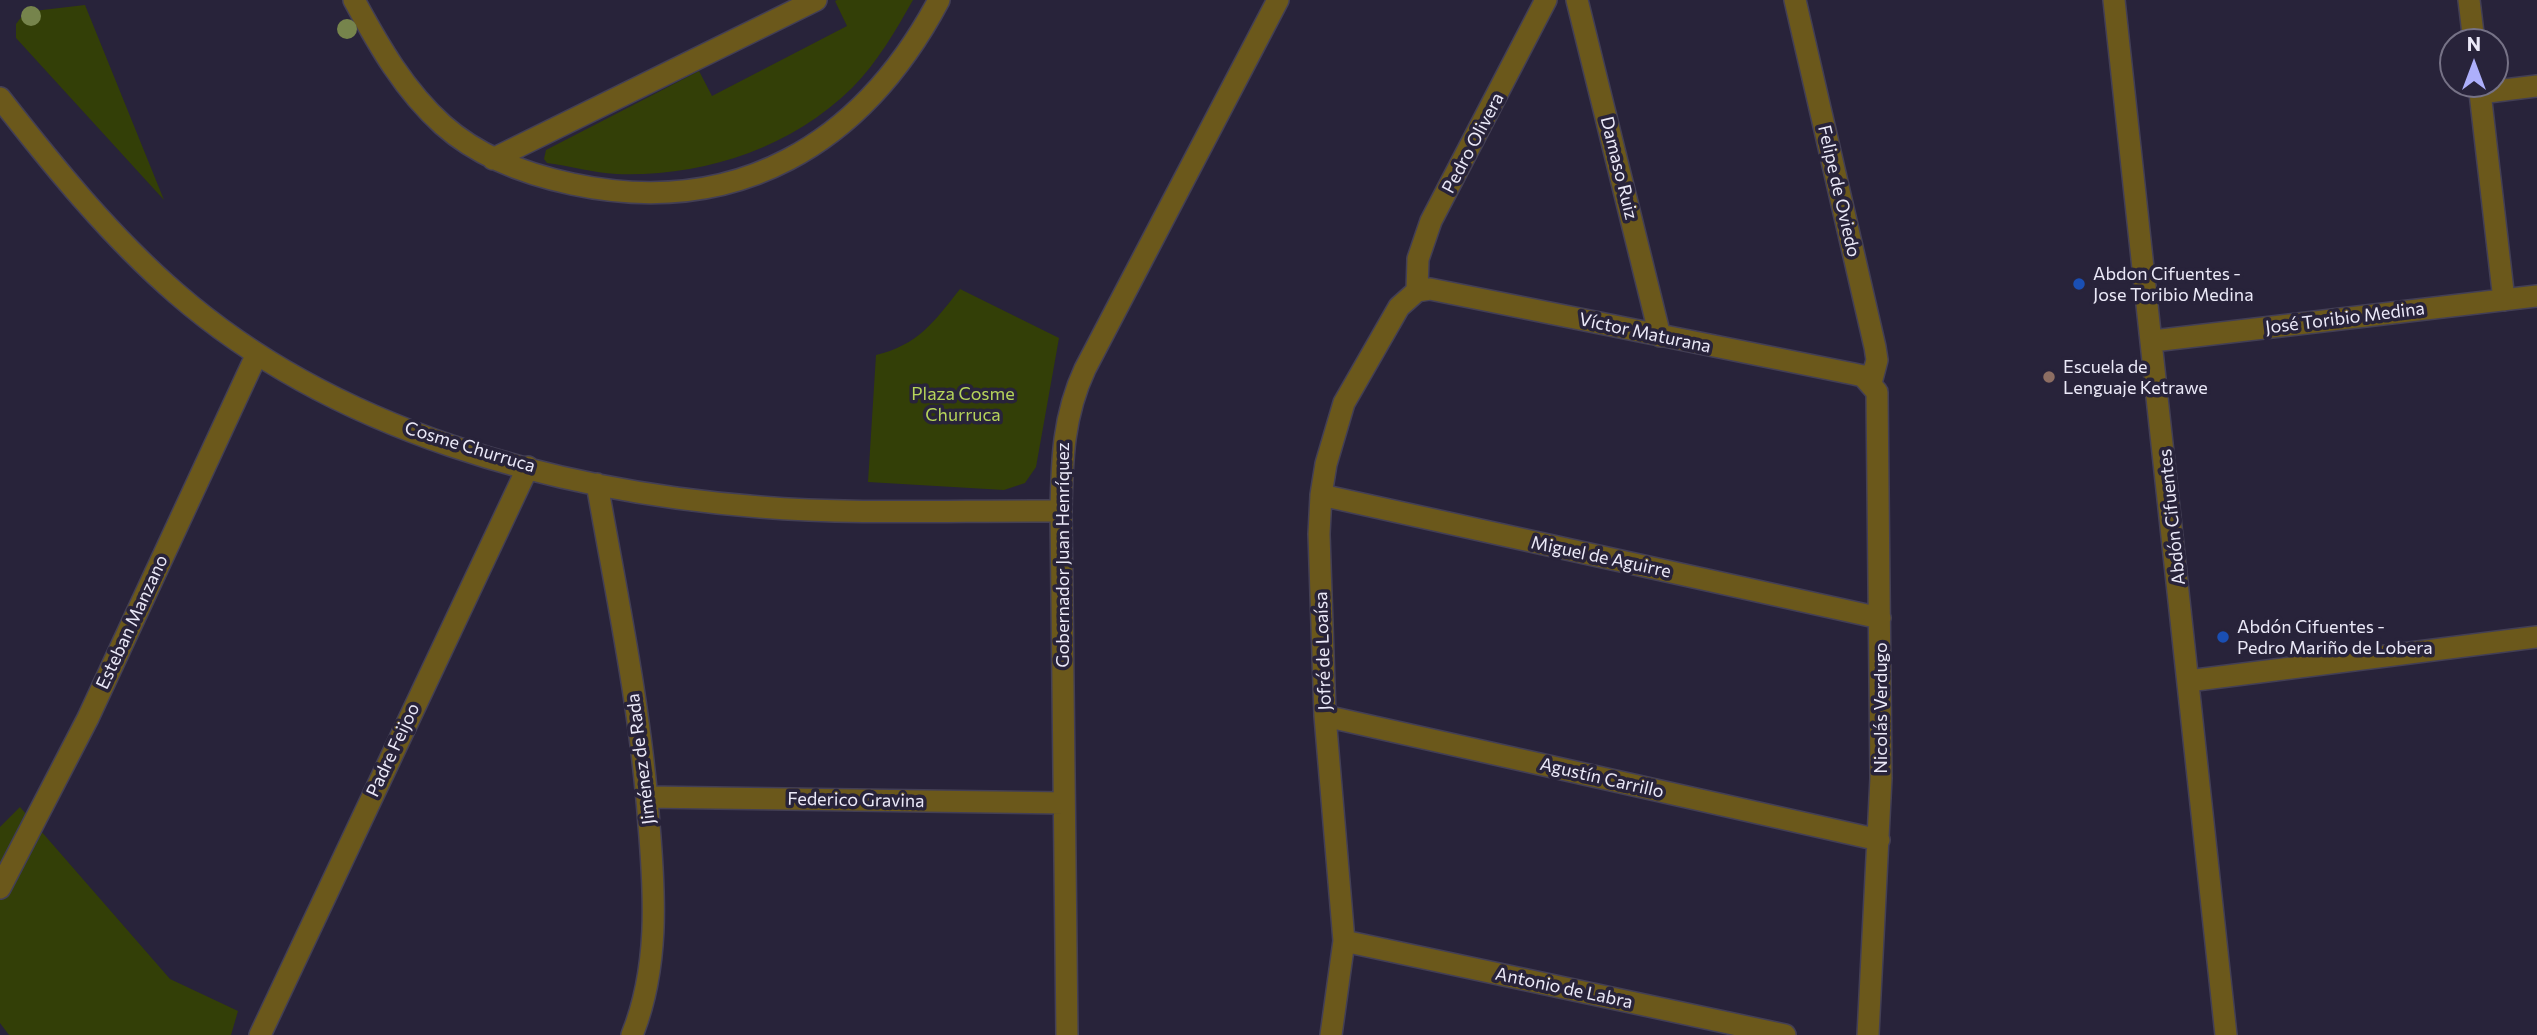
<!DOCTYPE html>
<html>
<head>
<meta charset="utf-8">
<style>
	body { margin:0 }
	#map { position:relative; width:2537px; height:1035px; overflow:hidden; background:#28233a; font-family:Commissioner,sans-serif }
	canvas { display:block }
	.north { position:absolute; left:2439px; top:28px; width:70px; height:70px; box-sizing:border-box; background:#28233a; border:2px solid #767286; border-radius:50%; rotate:0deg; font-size:19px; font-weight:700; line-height:28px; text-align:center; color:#ebe9f8 }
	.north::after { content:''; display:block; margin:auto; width:24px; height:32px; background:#adaffb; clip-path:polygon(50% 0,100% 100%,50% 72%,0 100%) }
</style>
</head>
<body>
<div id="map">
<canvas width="2537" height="1035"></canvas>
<div class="north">N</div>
</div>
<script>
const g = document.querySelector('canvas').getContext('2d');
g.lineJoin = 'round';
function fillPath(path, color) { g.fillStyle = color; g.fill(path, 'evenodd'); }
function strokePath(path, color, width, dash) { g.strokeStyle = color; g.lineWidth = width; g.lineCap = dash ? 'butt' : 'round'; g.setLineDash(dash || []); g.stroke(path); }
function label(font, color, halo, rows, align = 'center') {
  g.font = font + ' Commissioner,sans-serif'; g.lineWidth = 7; g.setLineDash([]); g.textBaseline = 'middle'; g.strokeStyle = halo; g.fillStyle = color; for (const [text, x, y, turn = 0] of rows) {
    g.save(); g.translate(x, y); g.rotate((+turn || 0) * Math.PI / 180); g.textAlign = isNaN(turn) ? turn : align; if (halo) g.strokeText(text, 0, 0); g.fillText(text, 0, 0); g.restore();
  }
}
fillPath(new Path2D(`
	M837,0H913C896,30 877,63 852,88C790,149 702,177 616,174C594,173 570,166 547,163L544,159L546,150L699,71L712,96L847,26L835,1Z
	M85,5L164,200L16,38V24L25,12Z
	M960,289L1059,338L1036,467L1025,483L1004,490L868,482L876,355C918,345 934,322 960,289Z
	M20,807L170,979L238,1011L231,1035H9L0,1023V827Z`), '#333f07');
const minor = new Path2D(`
	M354,0C379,46 404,90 443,125C479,157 525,174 572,184C736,219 862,145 939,0
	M1577,0L1660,336
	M1795,0L1875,347L1877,360L1871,383
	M2114,0L2226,1035
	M2469,0L2474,42
	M2479,84L2504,300
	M2480,93L2537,86
	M0,98C54,167 110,236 177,294C335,431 556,491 760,507C860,515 961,510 1061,511
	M493,159L816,0
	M1417,291L1418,259L1431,221L1546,0
	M2153,341L2537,296
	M597,484C617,597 641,710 649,825C655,896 659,968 632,1035
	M1321,495L1880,618
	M2188,681L2537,637
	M1325,716L1879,840
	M647,797L1064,803
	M0,888L88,718L257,354
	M1344,941L1785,1035
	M260,1035L528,467
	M1067,1035L1061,511C1062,460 1063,416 1085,369L1278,0
	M1331,1035L1344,941L1325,716L1319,534L1321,495L1326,464L1344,403L1399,307L1417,291L1430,289L1854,374L1863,376L1877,392L1881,778L1868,1035`);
strokePath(minor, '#433f55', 24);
strokePath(minor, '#6b581b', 21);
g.fillStyle = '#76844c';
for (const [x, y] of [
	[31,16],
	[347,29]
]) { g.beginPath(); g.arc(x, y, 10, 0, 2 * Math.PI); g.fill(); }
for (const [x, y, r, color] of [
	[2079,284,7,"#1a4fb4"],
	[2049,377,7,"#8d6e63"],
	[2223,637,7,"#1a4fb4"]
]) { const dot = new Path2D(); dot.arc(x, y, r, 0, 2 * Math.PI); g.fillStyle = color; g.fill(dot); strokePath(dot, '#28233a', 2.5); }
label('18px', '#ebe9f8', '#28233a', [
	["Pedro Olivera",1473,143,-62],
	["Damaso Ruiz",1619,168,76],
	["Felipe de Oviedo",1839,191,77],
	["José Toribio Medina",2345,318,-7],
	["Víctor Maturana",1645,333,12],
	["Cosme Churruca",470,447,17],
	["Abdón Cifuentes",2172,517,-96],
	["Gobernador Juan Henríquez",1063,555,-90],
	["Miguel de Aguirre",1601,557,12],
	["Esteban Manzano",132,622,-65],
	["Jofré de Loaísa",1323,651,-92],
	["Nicolás Verdugo",1881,708,-90],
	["Padre Feijoo",393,750,-65],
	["Jiménez de Rada",641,759,-97],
	["Agustín Carrillo",1602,778,13],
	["Federico Gravina",856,800,1],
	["Antonio de Labra",1564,988,12]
]);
label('18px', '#ebe9f8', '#28233a', [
	["Abdon Cifuentes -",2093,274],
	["Jose Toribio Medina",2093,295],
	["Escuela de",2063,367],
	["Lenguaje Ketrawe",2063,388],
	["Abdón Cifuentes -",2237,627],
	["Pedro Mariño de Lobera",2237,648]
], 'left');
label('18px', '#b6d45a', '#28233a', [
	["Plaza Cosme",963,394],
	["Churruca",963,415]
]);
</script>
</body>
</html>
